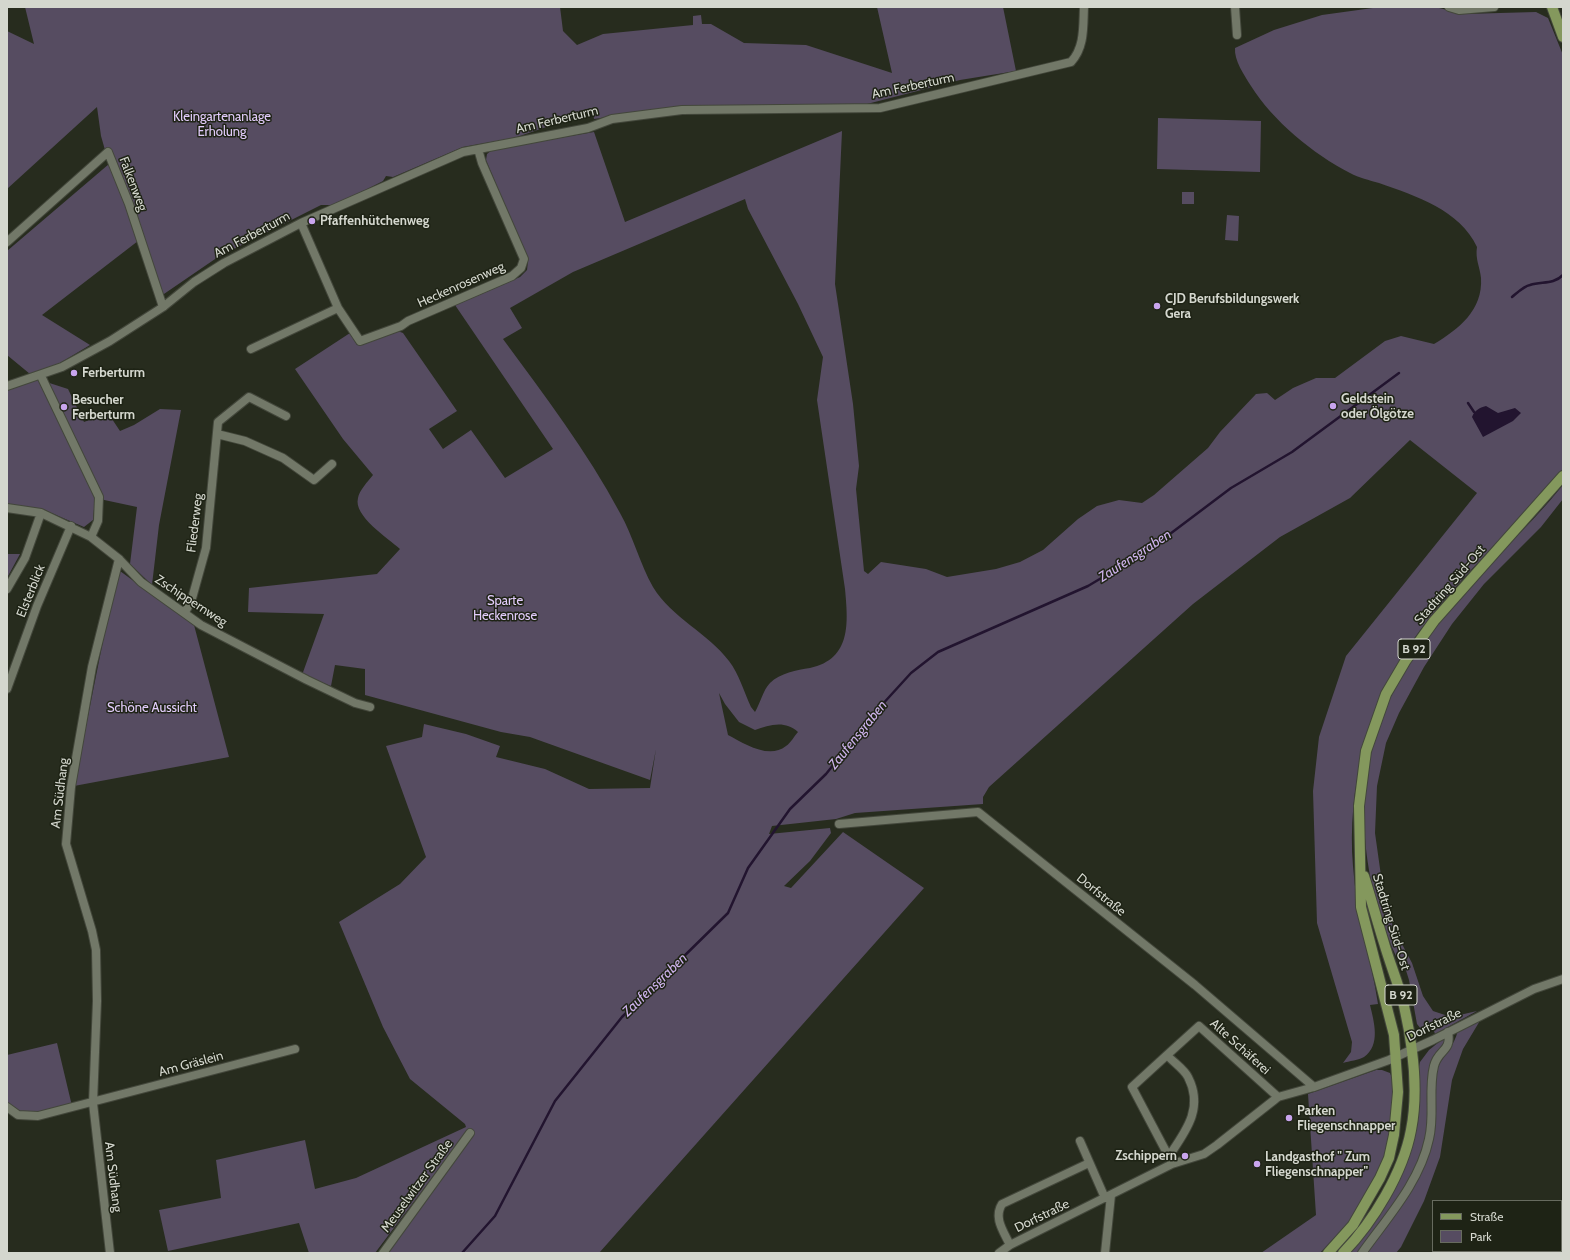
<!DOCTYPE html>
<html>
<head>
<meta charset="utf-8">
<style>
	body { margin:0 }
	#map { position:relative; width:1570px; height:1260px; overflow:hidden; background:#272c1e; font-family:Cabin,sans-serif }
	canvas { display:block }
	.frame { position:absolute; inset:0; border:8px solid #d4d7ce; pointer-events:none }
	.legend { position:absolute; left:1432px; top:1200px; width:130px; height:52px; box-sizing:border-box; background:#1e2315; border:1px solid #676b5f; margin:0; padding:5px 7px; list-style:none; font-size:12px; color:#d4d7ce }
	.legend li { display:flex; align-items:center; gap:8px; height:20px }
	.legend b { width:20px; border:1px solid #676b5f }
</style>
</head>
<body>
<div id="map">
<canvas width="1570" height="1260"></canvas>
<div class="frame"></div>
<ul class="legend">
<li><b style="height:5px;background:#84985d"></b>Straße</li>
<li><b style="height:11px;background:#564c61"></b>Park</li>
</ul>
</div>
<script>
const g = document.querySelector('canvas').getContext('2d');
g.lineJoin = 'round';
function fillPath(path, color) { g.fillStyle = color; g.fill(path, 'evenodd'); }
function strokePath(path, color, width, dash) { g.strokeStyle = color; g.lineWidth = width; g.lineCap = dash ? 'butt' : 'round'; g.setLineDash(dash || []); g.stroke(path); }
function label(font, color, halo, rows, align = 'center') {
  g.font = font + ' Cabin,sans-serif'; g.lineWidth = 3; g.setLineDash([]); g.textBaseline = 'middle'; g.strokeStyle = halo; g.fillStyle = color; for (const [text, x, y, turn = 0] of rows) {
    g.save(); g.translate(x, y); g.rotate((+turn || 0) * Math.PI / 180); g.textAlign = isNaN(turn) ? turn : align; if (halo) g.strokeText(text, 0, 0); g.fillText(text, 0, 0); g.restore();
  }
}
fillPath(new Path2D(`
	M25,7H560L563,31L577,45L603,34L693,25V16L701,15L702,24H711L744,43L806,45L892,73L877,7H1003L1016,71L960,80L867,104L674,107L594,119L593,111L514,138L463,147L393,177L386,176L383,181L336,205H321L218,257L161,296L130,214L138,241L42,315L90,345L45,372L30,374L7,355V251L109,164L101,136L97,107L7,189V31L34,44Z
	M1380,7H1435L1464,14L1536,12L1548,18L1563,55V469C1514,529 1455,580 1411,643C1367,707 1347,790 1353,866C1356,913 1371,957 1378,1004L1370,1005C1374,1022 1381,1045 1364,1057C1359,1060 1349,1061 1343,1063L1351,1052L1352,1042L1317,923L1313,791L1319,737L1346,656L1477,493L1410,440L1350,498L1280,537L1193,604L989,787L983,797V804L855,813L836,819L772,826L769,834L830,828L831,833L810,861L784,886L791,888L843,832L924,888L599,1253H387L443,1175L437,1171L375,1253H309L299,1223L168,1251L159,1210L221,1198L216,1160L305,1140L315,1189L356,1178L466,1127L465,1124L410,1079L383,1027L339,922L400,884L426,857L386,746L422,737L424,724L466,734L500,746L496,757L545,769L589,789L650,788L656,749L650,780L530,737L501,732L365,695V669L335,665L331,686L302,675L324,614L248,612L249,588L377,574L400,549C388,538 353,516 358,498C359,491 368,481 373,475L343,439L295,369L350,333L357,345L395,330L403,333L457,411L429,429L443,449L471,430L505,478L553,449L455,305L520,277L527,270L528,261L486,160L487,154L493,149L594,132L625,222L842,131L835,284L853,404L859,466L856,489L864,571L868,574L881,562L926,569L947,577L996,569L1020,562L1043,550L1078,519L1097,506L1119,500L1142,503L1154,495L1208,448L1220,432L1256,394L1267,393L1275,400L1293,388L1316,378H1335L1385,341L1401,336L1434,344C1459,329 1483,310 1481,278C1480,267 1475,259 1477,247C1460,210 1416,196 1379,183C1369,180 1359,178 1350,173C1313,154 1273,121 1251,86C1244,75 1234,60 1235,48L1274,30L1322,15ZM745,199L748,209L798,304L823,357L817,400L845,589C848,622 852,659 810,668C797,670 780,673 770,683C763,690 760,704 755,712L751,707C744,692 739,674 729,661C708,633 672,618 653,587C640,564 633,536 620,513C587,451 544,395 503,339L522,328L510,308L573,272ZM719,693L725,704L739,722L755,730C769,725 785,720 798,732C794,736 791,743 786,746C769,760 743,743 728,735Z
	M1158,118L1261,121L1260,172L1157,169Z
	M1182,192H1194V204H1182Z
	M1227,215L1239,216L1238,241L1225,240Z
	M37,379L68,389L84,422L108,413L120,431L134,425L160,409L181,410L159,525L152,585L130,564L137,507L95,498L93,520L84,527L42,509L7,504V388Z
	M1563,485V499L1541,527L1484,584L1452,624L1424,667L1399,713L1386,743L1377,786L1375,833L1383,890L1393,927L1412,963L1423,996L1433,1011L1451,1017L1477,1011L1435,1034L1434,1031L1421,1029L1417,1024L1409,980L1403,961L1399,962C1362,886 1350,789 1385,709C1400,676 1420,646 1443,617C1480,570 1526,531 1563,485Z
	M7,554H20L7,578Z
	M120,571L194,625L229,757L74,786L109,611Z
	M1481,1019L1463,1049L1452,1080L1440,1157L1424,1201L1401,1247L1396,1253H1365L1419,1178L1438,1067C1445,1053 1454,1047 1458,1030Z
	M1444,1038L1445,1042L1434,1055L1430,1065C1429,1096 1432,1136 1418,1165C1403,1197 1378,1225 1357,1253H1349L1393,1189L1420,1062L1429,1050Z
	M57,1043L72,1106C52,1110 24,1121 7,1103V1055Z
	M1376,1070H1382L1390,1073L1394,1083L1391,1124L1389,1140L1383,1161L1374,1182L1352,1219L1320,1253H1261L1316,1215L1308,1094Z`), '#564c61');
fillPath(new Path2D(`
	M1486,406L1498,413L1515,408L1521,413L1513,421L1483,437L1472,417C1475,410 1479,408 1486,406Z`), '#22142f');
strokePath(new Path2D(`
	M1512,297C1517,293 1524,286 1530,285C1542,281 1553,285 1563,275
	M1468,403L1474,412
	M462,1253L495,1216L555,1101L622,1017L728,913L748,868L790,809L826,774L880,707L911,673L938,652L1088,586L1150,549L1231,488L1292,452L1399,373`), '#22142f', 2.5);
const minor = new Path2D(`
	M1235,7L1237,35
	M1449,7L1459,10L1494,7
	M301,223L338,308L360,341L401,326L408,321L512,276L521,268L524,259L482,163L478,149
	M7,242L108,152L129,204L163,307
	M251,349L338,308
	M41,376L99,497L98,521L91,537
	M7,386L62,367L110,341L163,307L194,282L224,263L301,223L463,152L588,128L612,119L682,110L880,108L1071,62C1085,47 1083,26 1084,7
	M217,434L245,441L283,458L314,480L332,464
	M7,508L41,513L91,537L119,559L141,582L201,625L307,680L355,703L370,707
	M7,589L25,558L41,513
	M185,612L191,602L206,548L218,422L249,397L286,416
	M7,689L37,606L71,526
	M839,824L978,812L1195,985L1314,1087
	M1167,1055L1132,1087L1170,1159
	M7,1107L18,1115L38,1116L295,1049
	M1080,1141L1105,1198
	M1169,1156C1186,1131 1204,1108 1188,1077C1184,1069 1173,1062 1167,1055L1199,1026L1278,1097
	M1010,1245C1004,1232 993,1218 1002,1204L1089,1163
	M110,1253L93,1103L97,1001L96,950L92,931L66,844L71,787L92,667L119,559
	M383,1253L470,1133
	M999,1253L1010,1245L1172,1164L1204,1154L1217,1145L1278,1097L1314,1087L1389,1060L1433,1040L1534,989L1563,979
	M1105,1253L1111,1195
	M1362,1253C1387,1218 1420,1182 1429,1139C1435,1115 1428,1090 1434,1066C1438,1049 1452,1052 1448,1032`);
const primary = new Path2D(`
	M1552,7L1563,37
	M1328,1253L1353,1225L1380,1178L1389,1158L1394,1135L1398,1092L1394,1035L1361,907L1359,806L1366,751L1386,694L1406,660L1434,621L1563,476
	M1343,1253C1373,1222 1403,1173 1411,1130C1419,1090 1413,1046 1404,1006C1399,985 1390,964 1384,943C1377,921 1371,898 1364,876`);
strokePath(minor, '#43473b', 10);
strokePath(primary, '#43473b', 12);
strokePath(minor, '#727868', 8);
strokePath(primary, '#84985d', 10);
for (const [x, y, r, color] of [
	[312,221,4,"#c9a5ee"],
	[1157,306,4,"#c9a5ee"],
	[74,373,4,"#c9a5ee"],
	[1333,406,4,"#c9a5ee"],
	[64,407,4,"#c9a5ee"],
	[1289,1118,4,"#c9a5ee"],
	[1185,1156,4,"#c9a5ee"],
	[1257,1164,4,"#c9a5ee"]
]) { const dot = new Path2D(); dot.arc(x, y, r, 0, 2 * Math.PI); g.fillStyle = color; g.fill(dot); strokePath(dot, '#1e2315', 1.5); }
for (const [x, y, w] of [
	[1414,649,32],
	[1401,995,32]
]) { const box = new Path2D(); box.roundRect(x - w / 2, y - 10, w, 20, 3); g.fillStyle = '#1e2315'; g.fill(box); strokePath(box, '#d4d7ce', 1); }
label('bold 12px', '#d4d7ce', null, [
	["B 92",1414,649],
	["B 92",1401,995]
]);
label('13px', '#d4d7ce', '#1e2315', [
	["Am Ferberturm",913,86,-12],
	["Am Ferberturm",557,120,-13],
	["Falkenweg",133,184,69],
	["Am Ferberturm",252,235,-28],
	["Heckenrosenweg",461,285,-24],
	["Fliederweg",195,523,-83],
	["Stadtring Süd-Ost",1450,585,-49],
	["Elsterblick",31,591,-68],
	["Zschippernweg",191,601,33],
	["Am Südhang",60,793,-83],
	["Dorfstraße",1101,895,39],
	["Stadtring Süd-Ost",1391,922,73],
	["Dorfstraße",1434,1025,-26],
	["Alte Schäferei",1240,1047,42],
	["Am Gräslein",191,1064,-15],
	["Am Südhang",113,1177,83],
	["Meuselwitzer Straße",417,1186,-54],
	["Dorfstraße",1042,1216,-26]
]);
label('13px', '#e2ccfb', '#1e2315', [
	["Kleingartenanlage",222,117],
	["Erholung",222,132],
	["Sparte",505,601],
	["Heckenrose",505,616],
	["Schöne Aussicht",152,708]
]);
label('bold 13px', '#d4d7ce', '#1e2315', [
	["Pfaffenhütchenweg",320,221],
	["CJD Berufsbildungswerk",1165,299],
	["Gera",1165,314],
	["Ferberturm",82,373],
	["Geldstein",1341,399],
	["oder Ölgötze",1341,414],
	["Besucher",72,400],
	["Ferberturm",72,415],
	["Parken",1297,1111],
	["Fliegenschnapper",1297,1126],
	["Zschippern",1177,1156,"right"],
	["Landgasthof \" Zum",1265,1157],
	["Fliegenschnapper\"",1265,1172]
], 'left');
label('italic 14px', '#ccb1ea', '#1e2315', [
	["Zaufensgraben",1135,556,-33],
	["Zaufensgraben",858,735,-51],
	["Zaufensgraben",655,985,-44]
]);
</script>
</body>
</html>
